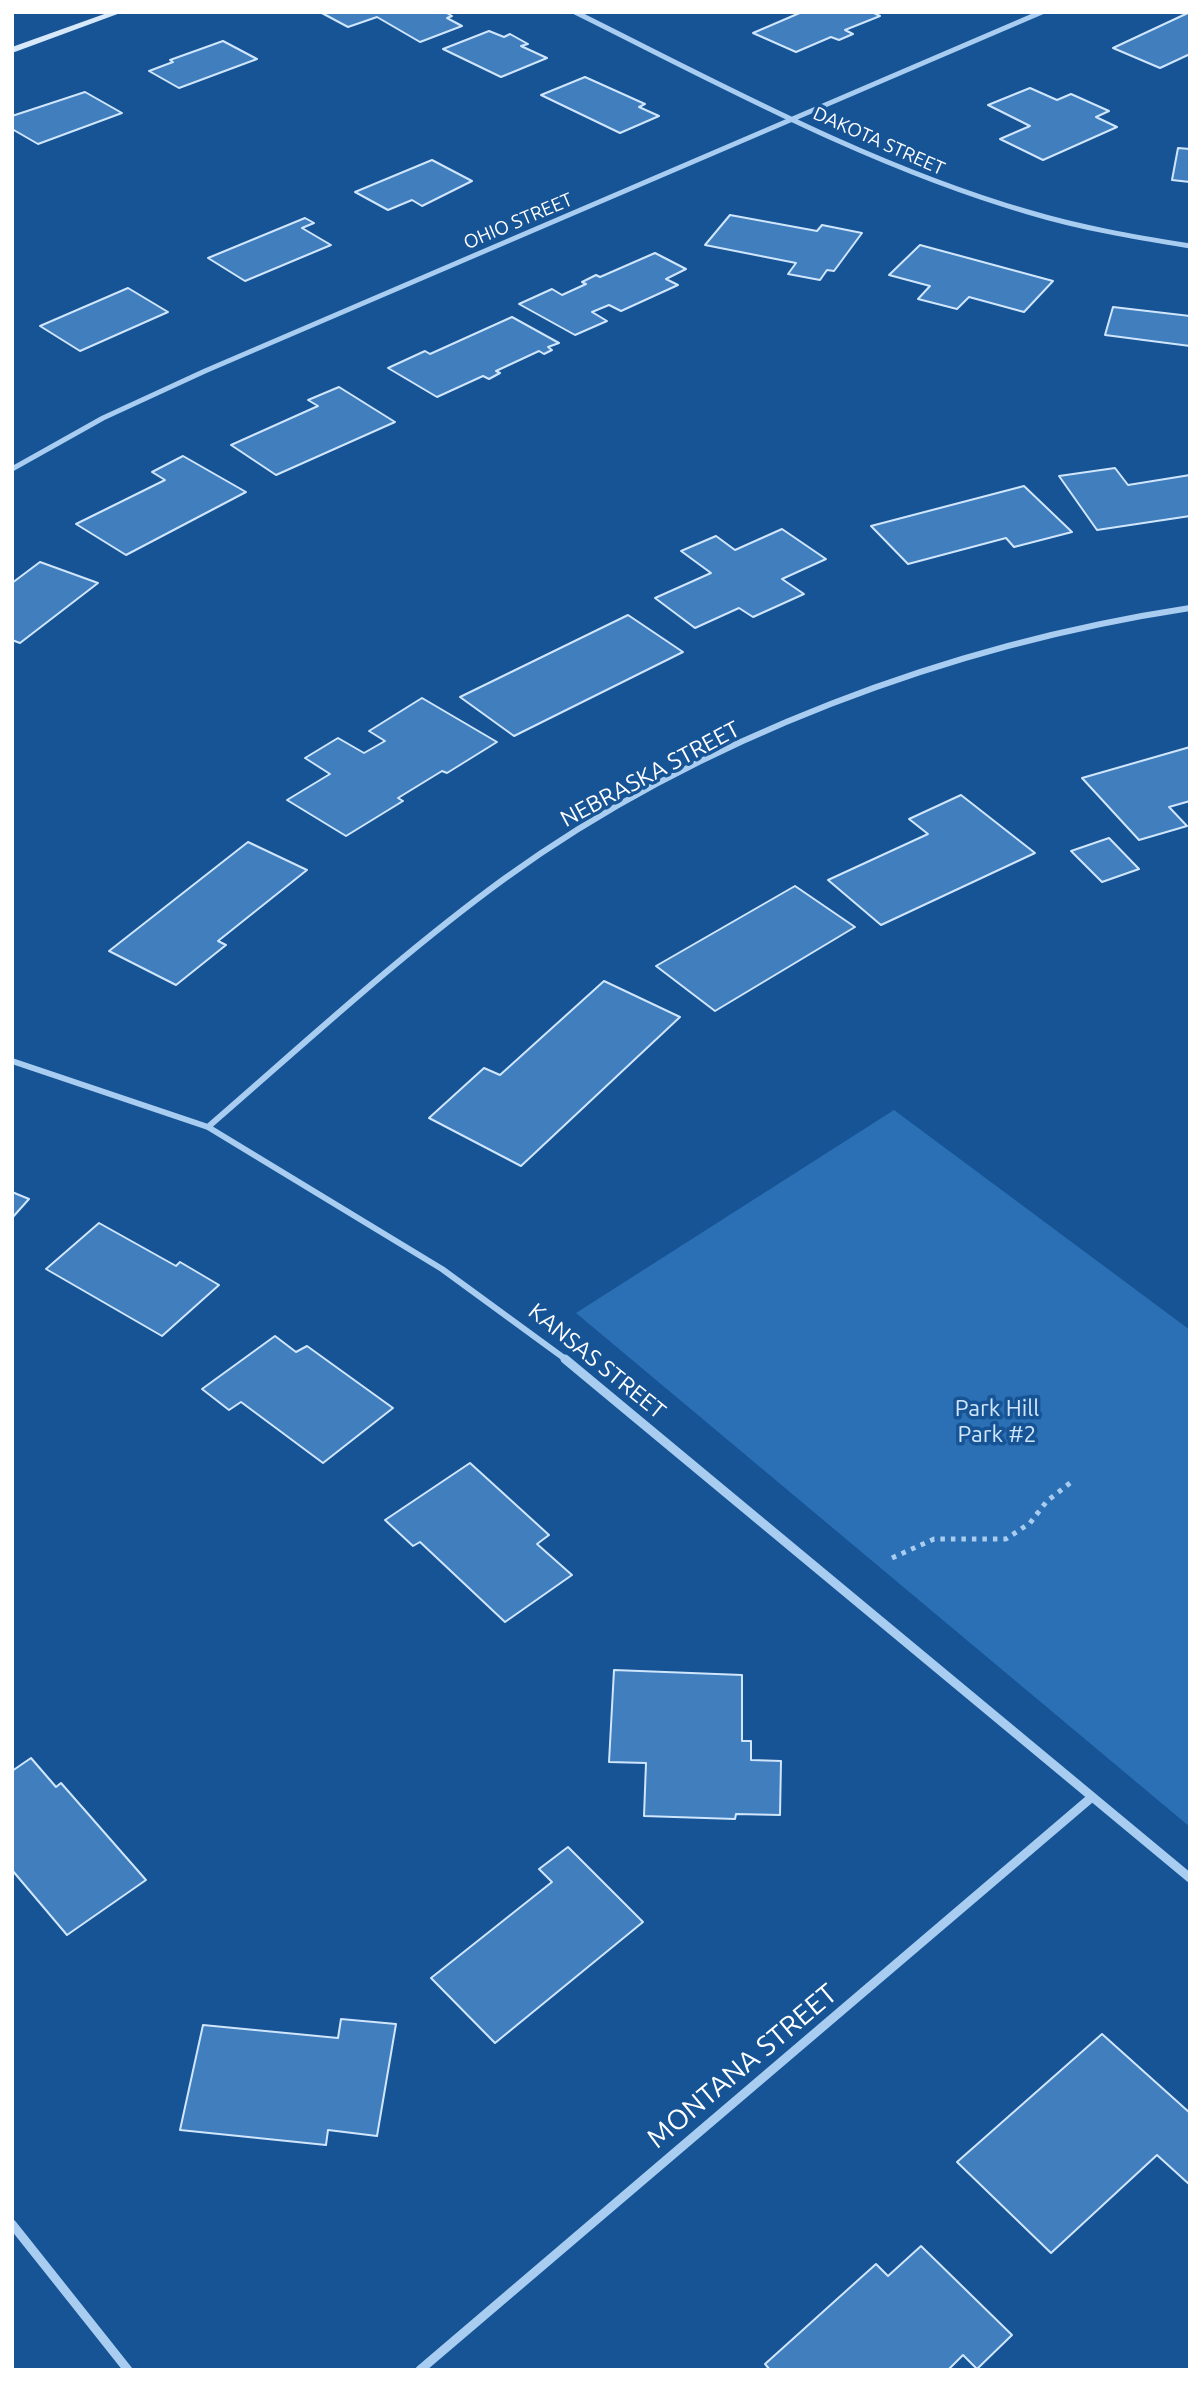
<!DOCTYPE html>
<html>
<head>
<meta charset="utf-8">
<style>
	body { margin:0 }
	#map { position:relative; width:1202px; height:2382px; overflow:hidden; background:#175495; font-family:Ubuntu,sans-serif }
	canvas { display:block }
	.frame { position:absolute; inset:0; border:14px solid #fff; pointer-events:none }
</style>
</head>
<body>
<div id="map">
<canvas width="1202" height="2382"></canvas>
<div class="frame"></div>
</div>
<script>
const g = document.querySelector('canvas').getContext('2d');
g.lineJoin = 'round';
function fillPath(path, color) { g.fillStyle = color; g.fill(path, 'evenodd'); }
function strokePath(path, color, width, dash) { g.strokeStyle = color; g.lineWidth = width; g.lineCap = dash ? 'butt' : 'round'; g.setLineDash(dash || []); g.stroke(path); }
function label(font, color, halo, rows, align = 'center') {
  g.font = font + ' Ubuntu,sans-serif'; g.lineWidth = 7; g.setLineDash([]); g.textBaseline = 'middle'; g.strokeStyle = halo; g.fillStyle = color; for (const [text, x, y, turn = 0] of rows) {
    g.save(); g.translate(x, y); g.rotate((+turn || 0) * Math.PI / 180); g.textAlign = isNaN(turn) ? turn : align; if (halo) g.strokeText(text, 0, 0); g.fillText(text, 0, 0); g.restore();
  }
}
fillPath(new Path2D(`
	M894,1110L1190,1330V1827L576,1313Z`), '#2b6fb4');
const building = new Path2D(`
	M320,12H445L452,16L447,18L462,26L420,42L377,17L348,27Z
	M802,12H872L880,16L845,30L853,34L839,40L831,37L796,52L753,33Z
	M1190,12V54L1160,68L1113,48Z
	M489,31L504,37L510,34L528,44L521,46L547,58L501,77L443,49Z
	M223,41L257,59L179,88L149,71L173,62L170,60Z
	M585,77L645,104L639,107L659,116L620,133L541,95Z
	M1030,88L1057,100L1071,94L1109,111L1096,117L1117,127L1043,160L1000,139L1030,126L988,105Z
	M85,92L122,113L38,144L12,129V116Z
	M1178,148L1190,149V182L1172,180Z
	M432,160L472,181L422,206L412,200L388,210L355,192Z
	M730,215L817,231L822,225L862,233L834,271L827,270L820,280L788,274L796,263L705,245Z
	M305,218L314,223L302,228L331,245L245,281L208,258Z
	M920,245L1053,281L1024,312L969,297L957,309L918,299L930,286L889,275Z
	M655,253L686,269L666,279L678,285L621,311L609,305L592,312L607,321L575,335L519,304L552,289L562,295L586,284L582,282L596,275L600,277Z
	M128,288L168,312L80,351L40,326Z
	M1113,307L1190,316V346L1105,335Z
	M512,317L559,343L548,347L552,350L544,354L539,351L496,371L500,373L489,379L483,376L437,397L388,368L425,351L430,354Z
	M339,387L395,422L276,475L231,445L318,406L308,400Z
	M183,456L246,492L126,555L76,524L165,480L152,472Z
	M1115,468L1128,485L1190,475V516L1097,530L1059,476Z
	M1024,486L1072,532L1014,547L1006,538L908,564L871,526Z
	M782,529L826,559L782,579L804,594L753,617L739,608L695,628L655,598L711,573L681,551L716,536L735,550Z
	M40,562L98,583L20,643L12,640V583Z
	M628,615L683,652L514,736L460,697Z
	M422,698L497,742L447,773L442,771L398,798L403,801L346,836L287,800L330,774L305,758L338,738L364,753L385,741L369,731Z
	M1190,747V801L1169,807L1187,826L1139,840L1082,778Z
	M961,795L1035,853L881,925L828,880L928,834L909,819Z
	M1109,838L1139,869L1102,882L1071,851Z
	M248,842L307,870L218,941L226,945L176,985L109,951Z
	M795,886L855,927L715,1011L656,966Z
	M604,981L680,1017L521,1166L429,1118L484,1068L500,1075Z
	M12,1192L29,1199L12,1218Z
	M99,1223L176,1266L180,1262L219,1285L162,1336L46,1269Z
	M275,1336L296,1352L307,1346L393,1408L323,1463L241,1402L229,1410L202,1389Z
	M470,1463L549,1535L537,1544L572,1575L505,1622L420,1542L413,1546L385,1520Z
	M614,1670L742,1675V1741H751V1760L781,1761L780,1815L736,1814L735,1819L644,1816L646,1763L609,1762Z
	M31,1758L56,1787L61,1783L146,1880L67,1935L12,1870V1771Z
	M568,1847L643,1922L495,2043L431,1978L552,1882L539,1869Z
	M341,2019L396,2024L377,2136L328,2130L326,2145L180,2130L203,2025L338,2038Z
	M1102,2034L1190,2113V2185L1157,2155L1051,2253L957,2162Z
	M921,2246L1012,2335L977,2369L963,2355L948,2370H770L765,2364L876,2264L888,2276Z`);
fillPath(building, '#407ebd');
strokePath(building, '#d0e6fc', 2);
strokePath(new Path2D(`
	M892,1558L934,1539H1006L1030,1523L1047,1501L1070,1483`), '#a9cdf1', 5, [4.5, 6]);
strokePath(new Path2D(`
	M575,12C722,85 870,166 1028,212C1081,228 1135,237 1190,246
	M12,469L103,418L205,371L1042,12`), '#a9cdf1', 5);
strokePath(new Path2D(`
	M12,1061L208,1127L442,1269L568,1361
	M208,1127C305,1043 400,955 504,879C700,737 952,644 1190,608`), '#a9cdf1', 6);
strokePath(new Path2D(`
	M565,1359L1190,1878
	M12,2224L128,2370
	M420,2370L1092,1797`), '#a9cdf1', 9);
fillPath(new Path2D(`
	M110,12H123L12,53V47Z`), '#d7e8fb');
label('19px', '#fff', '#175495', [
	["DAKOTA STREET",879,141,24],
	["OHIO STREET",518,221,-23]
]);
label('23px', '#fff', '#175495', [
	["NEBRASKA STREET",650,774,-28],
	["KANSAS STREET",597,1361,39]
]);
label('23px', '#d0e6fc', '#175495', [
	["Park Hill",997,1408],
	["Park #2",997,1434]
]);
label('28px', '#fff', '#175495', [
	["MONTANA STREET",742,2066,-40]
]);
</script>
</body>
</html>
